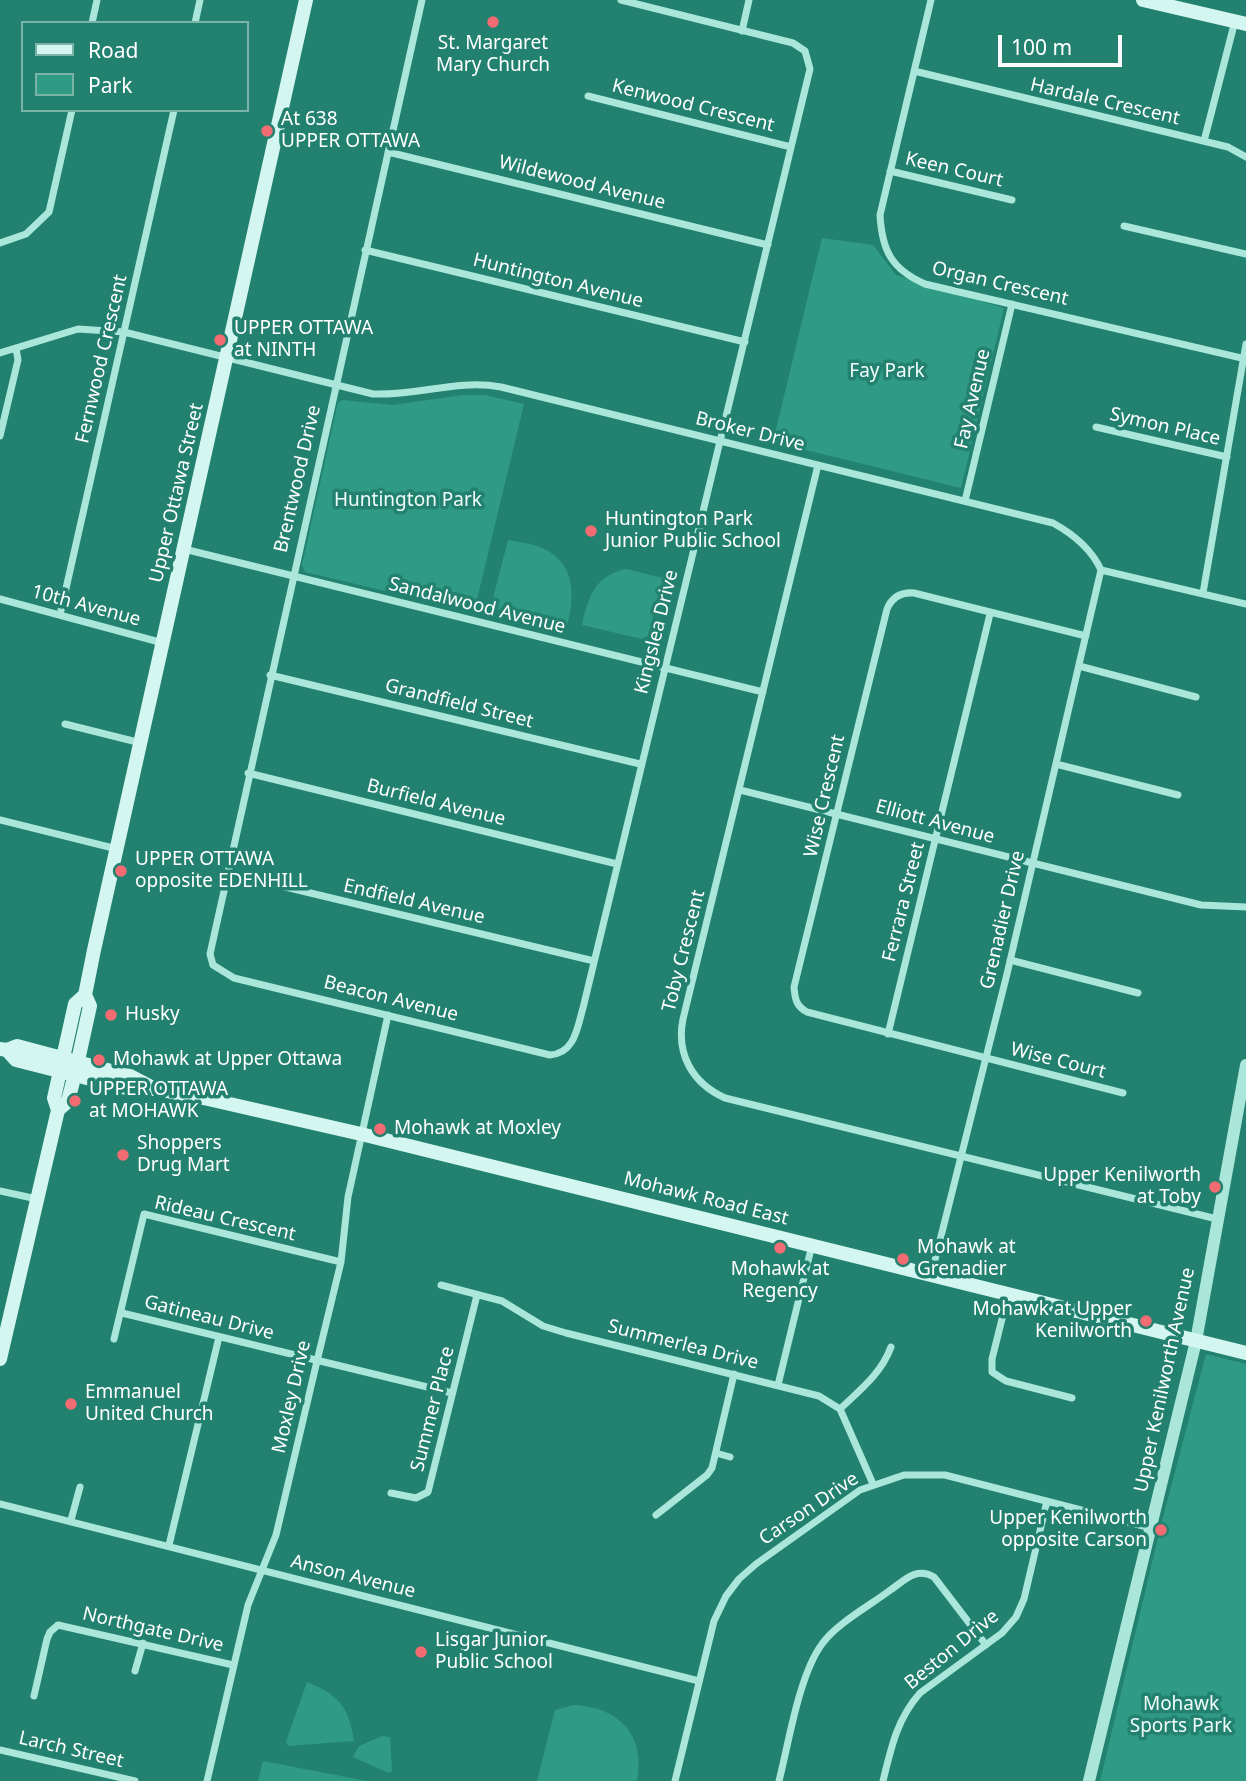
<!DOCTYPE html>
<html>
<head>
<meta charset="utf-8">
<style>
	body { margin:0 }
	#map { position:relative; width:1246px; height:1781px; overflow:hidden; background:#23816f; font-family:"Noto Sans",sans-serif }
	canvas { display:block }
	.legend { position:absolute; left:21px; top:21px; width:228px; height:91px; box-sizing:border-box; background:#23816f; border:2px solid #7bb3a9; margin:0; padding:9px 12px; list-style:none; font-size:21px; color:#fff }
	.legend li { display:flex; align-items:center; gap:14px; height:35px }
	.legend b { width:35px; border:2px solid #7bb3a9 }
	.scale { position:absolute; left:998px; top:35px; width:124px; height:32px; box-sizing:border-box; border:4px solid #fff; border-top:0; padding-left:9px; font-size:21px; line-height:24px; white-space:nowrap; color:#fff; -webkit-text-stroke:5px #23816f; paint-order:stroke }
</style>
</head>
<body>
<div id="map">
<canvas width="1246" height="1781"></canvas>
<ul class="legend">
<li><b style="height:9px;background:#d4f6f0"></b>Road</li>
<li><b style="height:19px;background:#309b84"></b>Park</li>
</ul>
<div class="scale">100 m</div>
</div>
<script>
const g = document.querySelector('canvas').getContext('2d');
g.lineJoin = 'round';
function fillPath(path, color) { g.fillStyle = color; g.fill(path, 'evenodd'); }
function strokePath(path, color, width, dash) { g.strokeStyle = color; g.lineWidth = width; g.lineCap = dash ? 'butt' : 'round'; g.setLineDash(dash || []); g.stroke(path); }
function label(font, color, halo, rows, align = 'center') {
  g.font = font + ' "Noto Sans",sans-serif'; g.lineWidth = 7; g.setLineDash([]); g.textBaseline = 'middle'; g.strokeStyle = halo; g.fillStyle = color; for (const [text, x, y, turn = 0] of rows) {
    g.save(); g.translate(x, y); g.rotate((+turn || 0) * Math.PI / 180); g.textAlign = isNaN(turn) ? turn : align; if (halo) g.strokeText(text, 0, 0); g.fillText(text, 0, 0); g.restore();
  }
}
fillPath(new Path2D(`
	M822,238L873,245L896,275L1004,308L961,488L773,442Z
	M463,395H485L524,404L474,612L305,572L302,565L338,402L343,400L393,405Z
	M508,540C519,542 531,543 542,548C574,561 576,596 567,625L495,609L492,602Z
	M626,569L663,578L648,636L642,639L582,625C588,596 596,575 626,569Z
	M1206,1354L1246,1364V1781H1100L1161,1525Z
	M307,1682C339,1695 349,1707 354,1741L288,1746L286,1742Z
	M574,1705C619,1707 646,1735 637,1781H537L555,1710Z
	M382,1736L390,1737L392,1771L389,1773L353,1757L359,1746Z
	M263,1761L367,1781H258Z`), '#309b84');
strokePath(new Path2D(`
	M422,0L210,954L213,965L234,978L550,1055C575,1053 577,1028 583,1008L810,69L805,51L793,43L621,0
	M931,0L880,215C882,250 891,269 925,284L1246,359
	M92,23L97,0
	M195,23L200,0
	M742,31L749,0
	M914,71L1228,147L1246,157
	M588,96L791,147
	M1204,141L1235,21
	M388,152L768,245
	M890,171L1012,200
	M1124,226L1246,254
	M0,243L26,234L49,212L72,110
	M365,250L745,342
	M0,353L78,329L124,332L373,394C417,396 457,379 501,387L1053,523C1073,534 1091,548 1101,570L1246,604
	M1096,427L1227,457
	M0,436L18,360L16,348
	M818,465L683,1019C676,1054 692,1083 725,1098L1217,1219
	M965,501L1012,304
	M184,549L763,692
	M1203,593L1246,344
	M0,599L163,643
	M60,615L174,110
	M1086,636L914,593C901,592 892,597 887,609L794,987C795,999 796,1006 807,1012L1123,1093
	M1079,666L1196,697
	M270,675L640,764
	M65,724L141,743
	M1056,764L1178,795
	M248,773L617,864
	M740,790L1201,905L1246,907
	M0,820L117,849
	M227,873L594,961
	M1010,960L1138,993
	M888,1034L990,614
	M0,1191L37,1199
	M931,1276L1007,974L1101,570
	M441,1285L502,1301L543,1326L566,1333L819,1396L840,1409L873,1484
	M1008,1295L992,1359V1372L1006,1381L1072,1398
	M122,1313L452,1393
	M114,1339L144,1214L341,1262
	M778,1385L812,1245
	M840,1409C860,1390 881,1374 891,1347
	M716,1453L730,1457
	M391,1493L416,1498L428,1492L477,1295
	M0,1504L699,1681
	M656,1515L707,1475L712,1468L734,1374
	M71,1520L80,1487
	M169,1545L219,1337
	M135,1671L143,1643
	M34,1696L47,1639L50,1632L58,1625L233,1665
	M0,1750L135,1781
	M207,1781L248,1605L276,1535L317,1361L341,1262L348,1197L388,1015
	M675,1781L714,1621L726,1596L739,1579L756,1564L860,1490L904,1475H945L1151,1528
	M779,1781C789,1742 799,1675 822,1644C836,1624 869,1606 889,1591C904,1581 916,1566 934,1577L986,1645
	M883,1781C891,1748 897,1719 920,1693L1002,1633L1016,1617L1024,1599L1047,1501`), '#aae7da', 7);
strokePath(new Path2D(`
	M1089,1781L1196,1341L1246,1065`), '#aae7da', 12);
strokePath(new Path2D(`
	M1143,0L1246,24
	M0,1049L7,1050L16,1060L126,1088L156,1089L208,1099L361,1134L1246,1353
	M7,1050L17,1046L130,1076L151,1087
	M58,1110L68,1101L75,1074L90,1006L85,995L94,950L306,0
	M0,1359L58,1110L54,1098L75,1004L85,995`), '#d4f6f0', 14);
for (const [x, y, r, color] of [
	[493,22,7,"#f36c73"],
	[267,131,7,"#f36c73"],
	[220,340,7,"#f36c73"],
	[591,531,7,"#f36c73"],
	[121,871,7,"#f36c73"],
	[111,1015,7,"#f36c73"],
	[99,1060,7,"#f36c73"],
	[75,1101,7,"#f36c73"],
	[380,1129,7,"#f36c73"],
	[123,1155,7,"#f36c73"],
	[1215,1187,7,"#f36c73"],
	[780,1248,7,"#f36c73"],
	[903,1259,7,"#f36c73"],
	[1146,1321,7,"#f36c73"],
	[71,1404,7,"#f36c73"],
	[1161,1530,7,"#f36c73"],
	[421,1652,7,"#f36c73"]
]) { const dot = new Path2D(); dot.arc(x, y, r, 0, 2 * Math.PI); g.fillStyle = color; g.fill(dot); strokePath(dot, '#23816f', 2.5); }
label('19px', '#fff', '#23816f', [
	["St. Margaret",493,44,"center"],
	["Mary Church",493,66,"center"],
	["At 638",281,120],
	["UPPER OTTAWA",281,142],
	["UPPER OTTAWA",234,329],
	["at NINTH",234,351],
	["Huntington Park",605,520],
	["Junior Public School",605,542],
	["UPPER OTTAWA",135,860],
	["opposite EDENHILL",135,882],
	["Husky",125,1015],
	["Mohawk at Upper Ottawa",113,1060],
	["UPPER OTTAWA",89,1090],
	["at MOHAWK",89,1112],
	["Mohawk at Moxley",394,1129],
	["Shoppers",137,1144],
	["Drug Mart",137,1166],
	["Upper Kenilworth",1201,1176,"right"],
	["at Toby",1201,1198,"right"],
	["Mohawk at",917,1248],
	["Grenadier",917,1270],
	["Mohawk at",780,1270,"center"],
	["Regency",780,1292,"center"],
	["Mohawk at Upper",1132,1310,"right"],
	["Kenilworth",1132,1332,"right"],
	["Emmanuel",85,1393],
	["United Church",85,1415],
	["Upper Kenilworth",1147,1519,"right"],
	["opposite Carson",1147,1541,"right"],
	["Lisgar Junior",435,1641],
	["Public School",435,1663]
], 'left');
label('19px', '#fff', '#23816f', [
	["Hardale Crescent",1105,102,13],
	["Kenwood Crescent",693,106,14],
	["Keen Court",954,170,13],
	["Wildewood Avenue",582,183,14],
	["Huntington Avenue",558,281,14],
	["Organ Crescent",1000,284,13],
	["Fernwood Crescent",102,359,-77],
	["Fay Avenue",973,399,-77],
	["Symon Place",1165,427,13],
	["Broker Drive",750,432,14],
	["Brentwood Drive",298,479,-77],
	["Upper Ottawa Street",177,493,-77],
	["10th Avenue",86,606,15],
	["Sandalwood Avenue",477,606,14],
	["Kingslea Drive",657,632,-76],
	["Grandfield Street",459,704,14],
	["Wise Crescent",825,796,-77],
	["Burfield Avenue",436,803,14],
	["Elliott Avenue",935,822,15],
	["Endfield Avenue",414,902,13],
	["Ferrara Street",904,902,-76],
	["Grenadier Drive",1003,920,-77],
	["Toby Crescent",684,951,-76],
	["Beacon Avenue",391,999,14],
	["Wise Court",1058,1061,14],
	["Mohawk Road East",706,1199,14],
	["Rideau Crescent",225,1219,13],
	["Gatineau Drive",209,1318,14],
	["Summerlea Drive",683,1345,14],
	["Upper Kenilworth Avenue",1165,1380,-78],
	["Moxley Drive",292,1397,-77],
	["Summer Place",433,1409,-76],
	["Carson Drive",809,1509,-34],
	["Anson Avenue",353,1577,14],
	["Northgate Drive",153,1630,13],
	["Beston Drive",952,1650,-39],
	["Larch Street",71,1750,13]
]);
label('19px', '#f0fcfa', '#23816f', [
	["Fay Park",887,372],
	["Huntington Park",408,501],
	["Mohawk",1181,1705],
	["Sports Park",1181,1727]
]);
</script>
</body>
</html>
